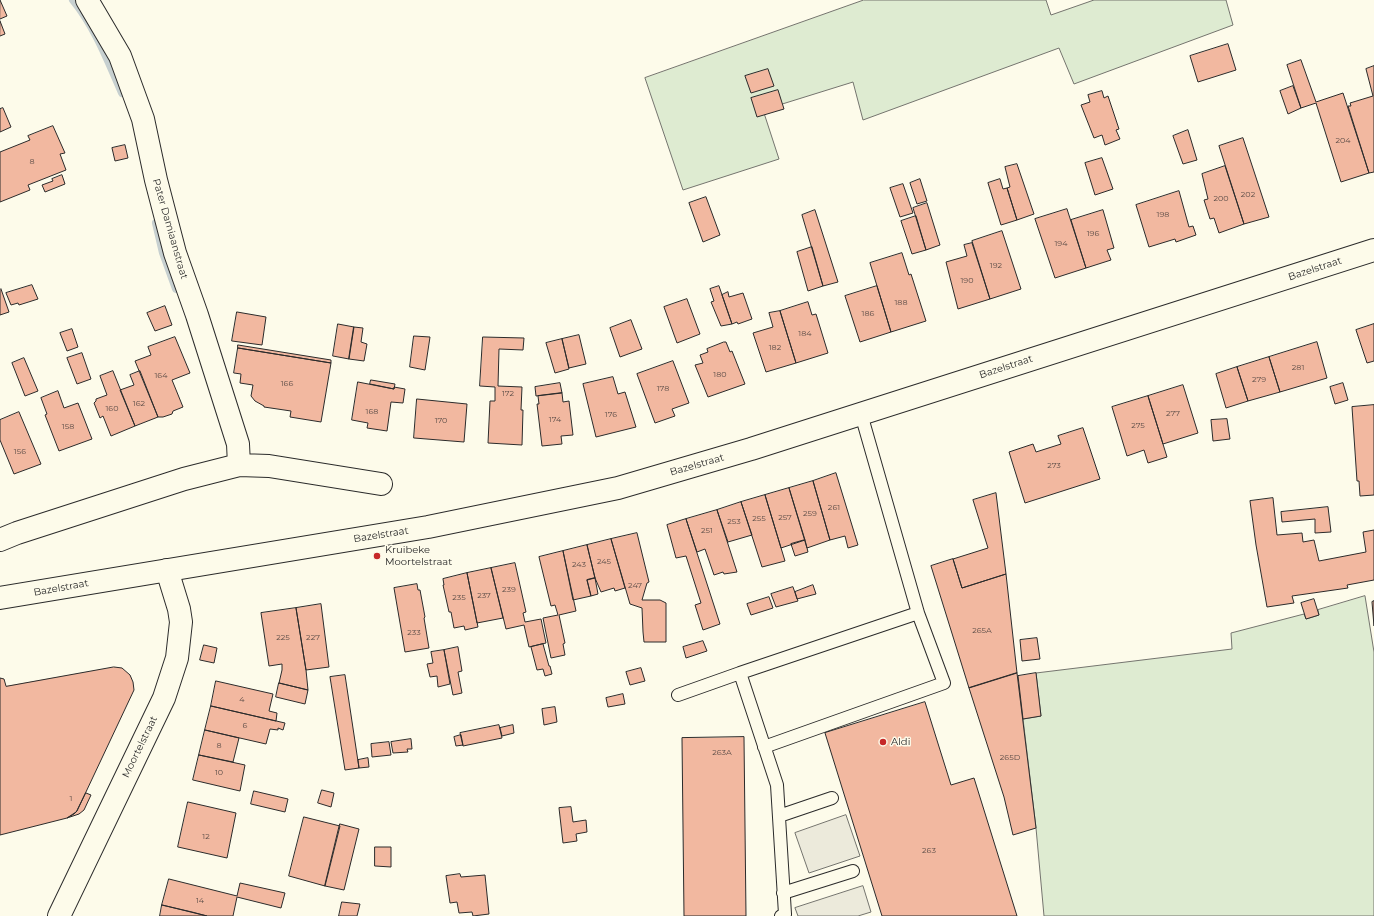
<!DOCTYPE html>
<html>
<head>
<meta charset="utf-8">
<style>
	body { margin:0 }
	canvas { display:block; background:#fdfbea }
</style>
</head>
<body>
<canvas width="1374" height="916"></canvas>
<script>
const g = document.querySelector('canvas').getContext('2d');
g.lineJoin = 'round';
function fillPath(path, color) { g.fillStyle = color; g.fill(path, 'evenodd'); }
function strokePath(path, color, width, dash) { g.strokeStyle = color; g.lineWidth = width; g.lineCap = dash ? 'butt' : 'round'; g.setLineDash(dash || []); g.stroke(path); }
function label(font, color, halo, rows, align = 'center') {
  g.font = font + ' Montserrat,sans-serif'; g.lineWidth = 3; g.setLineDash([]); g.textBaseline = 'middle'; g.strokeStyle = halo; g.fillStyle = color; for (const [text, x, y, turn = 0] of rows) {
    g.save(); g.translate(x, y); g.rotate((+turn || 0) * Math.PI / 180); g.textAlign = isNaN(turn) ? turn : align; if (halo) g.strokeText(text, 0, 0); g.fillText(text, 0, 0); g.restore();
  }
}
const green = new Path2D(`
	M864,0H1046L1051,15L1094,0H1226L1233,25L1074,84L1059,48L863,120L853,82L763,110L779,159L683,190L645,78Z
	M1365,596L1374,652V916H1044L1036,828L1023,719L1041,716L1036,673L1232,649L1231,633L1304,614L1306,619L1319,615L1318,610Z`);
fillPath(green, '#deebd1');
strokePath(green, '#74746e', 1);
const parking = new Path2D(`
	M846,815L860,856L809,873L795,833Z
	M863,886L871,912L858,916H798L795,908Z`);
fillPath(parking, '#eceadb');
strokePath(parking, '#74746e', 1);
strokePath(new Path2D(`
	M73,0C95,27 108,61 122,93
	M156,223L163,253L176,289`), '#c7d0d0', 8);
const building = new Path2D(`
	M0,0L7,16L0,19Z
	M0,21L5,34L0,36Z
	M1228,44L1236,70L1198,82L1190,56Z
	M1301,60L1316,102L1343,93L1369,173L1341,182L1316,103L1301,108L1287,65Z
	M1374,66V172L1369,173L1348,106H1351L1350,103L1373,96L1366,69Z
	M768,69L774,86L751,93L745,76Z
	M1293,86L1301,108L1288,114L1280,91Z
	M778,90L784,109L757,117L751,98Z
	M1102,91L1104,98L1108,96L1119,129L1116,130L1120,139L1105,145L1102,135L1094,138L1081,105L1090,102L1088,95Z
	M3,108L11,127L0,132V109Z
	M53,126L65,153L60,154L66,170L28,185L30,190L0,202V152L30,140L28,136Z
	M1188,130L1197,160L1183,164L1173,136Z
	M1243,138L1269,217L1244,224L1219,146Z
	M125,145L128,158L115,161L112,148Z
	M1102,158L1113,189L1095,195L1085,163Z
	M1017,164L1034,214L1017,220L1007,188L1010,187L1005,167Z
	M1225,166L1244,224L1219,233L1214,218L1210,219L1204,200L1208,199L1202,174Z
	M62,175L65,184L45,192L42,185L53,181L52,179Z
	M920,179L927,201L917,204L910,183Z
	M1000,179L1003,189L1007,188L1017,220L1001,225L988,183Z
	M903,184L913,213L900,217L890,188Z
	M1179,191L1189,227L1193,226L1196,235L1176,242L1175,239L1149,247L1136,205Z
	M706,197L720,235L703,242L689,203Z
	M927,203L940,245L926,250L913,208Z
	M1067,209L1086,268L1055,278L1035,219Z
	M815,210L838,282L823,286L802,215Z
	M1103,210L1114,248L1107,250L1111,260L1086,268L1071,220Z
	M916,216L926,250L912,254L901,221Z
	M1002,231L1021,289L990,299L972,241Z
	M972,243L990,299L958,309L946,262L967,256L964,245Z
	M812,247L823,286L808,291L797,252Z
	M902,253L909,275L911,274L926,321L891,332L870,263Z
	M32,285L38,299L19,305L18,303L11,305L6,293Z
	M719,286L732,324L721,326L711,302L714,301L710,289Z
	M877,286L891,332L860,342L845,296Z
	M1,289L9,312L0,315V290Z
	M728,292L729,297L743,293L752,319L738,324L737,322L732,324L722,295Z
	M687,299L700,334L677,343L664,307Z
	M808,302L812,315L816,314L828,353L796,363L780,311Z
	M165,306L172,325L155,331L147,313Z
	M780,311L796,363L766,372L753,333L773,327L769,313Z
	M237,312L266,317L262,345L232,341Z
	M631,320L642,349L620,357L610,328Z
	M338,324L354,327L349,359L333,356Z
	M1374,324V361L1367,363L1356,330Z
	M354,327L363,328L361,342L367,344L364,361L349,359Z
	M72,329L78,347L67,351L60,333Z
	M579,335L586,364L569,368L562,339Z
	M414,336L430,337L425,370L410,367Z
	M175,337L190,373L172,380L183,407L173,411L172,414L163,417H158L135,361L151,355L148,347Z
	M483,337L524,338L523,350L499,349L498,386L522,387L521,410H523L522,445L488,443L490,401H495V387L480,386Z
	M562,339L569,369L555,373L546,343Z
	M724,342H726L730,352L732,351L745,384L708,397L695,365L703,363L700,355L708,352L707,349Z
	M1317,342L1327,378L1280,392L1269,357Z
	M238,345L331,360V363L238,348Z
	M238,348L331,363L321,422L290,417L291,411L264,407V406L255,401L251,396L253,385L240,383L241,374L234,373Z
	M82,353L91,379L77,384L67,358Z
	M1269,357L1280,392L1248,401L1237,367Z
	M24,358L38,391L25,396L12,363Z
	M673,361L689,403L672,409L675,416L655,423L637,374Z
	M1237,367L1248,401L1226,408L1216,374Z
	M113,371L135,426L111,436L103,416L100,418L94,403L96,401V399L107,395L100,376Z
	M140,371L158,417L135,426L120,390L134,385L130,375Z
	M613,377L618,394L625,392L636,427L596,437L583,384Z
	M371,380L395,384L394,389L370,384Z
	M358,382L394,389V387L405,389L403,403L391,402L387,431L367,428L368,423L352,420Z
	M560,383L562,393L536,396L535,387Z
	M1343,383L1348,400L1335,404L1330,387Z
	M1183,385L1198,433L1163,444L1148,396Z
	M58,391L64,408L78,403L92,439L59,451L45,415L47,414L41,398Z
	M562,393L563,402L569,401L573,435L561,436L562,444L542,446L537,404H539L538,396Z
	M1148,396L1167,457L1148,463L1144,450L1127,456L1112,407Z
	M417,399L467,404L464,442L414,438Z
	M1374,405V495L1360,496L1359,481H1357L1352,407Z
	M19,412L41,464L14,474L0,440V420Z
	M1227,419L1230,439L1213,441L1211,420Z
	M1083,428L1100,479L1025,503L1009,452L1033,444L1036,452L1061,444L1058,436Z
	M836,473L858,545L848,548L845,536L830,540L813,481Z
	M813,481L830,540L807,548L789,488Z
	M789,488L805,540L781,548L765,495Z
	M996,493L1006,574L962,588L953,559L988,548L973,500Z
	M765,495L785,561L762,567L741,502Z
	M1273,498L1277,535L1302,533L1303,542L1314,540L1319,561L1366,552L1363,532L1374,530V580L1347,585L1348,588L1292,596L1294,603L1267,607L1256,545L1250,501Z
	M741,502L752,535L728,542L717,510Z
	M1328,507L1331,532L1315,533V519L1282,522L1281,512Z
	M717,510L737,572L724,574L723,572L714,575L705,549L697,552L686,519Z
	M686,519L720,624L703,630L695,605L701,603L686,556L676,558L667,525Z
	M637,533L649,582L647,583L642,600H660L666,603V642H644L643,632L642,608L630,604L611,539Z
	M611,539L625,588L615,591L614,588L601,592L595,578L587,545Z
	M805,540L808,552L795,556L791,544Z
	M587,545L595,578L587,580L591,596L573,600L563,551Z
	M563,551L576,611L559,615L565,643L563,644L565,655L551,658L543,618L558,615L555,605L551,606L539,557Z
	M953,559L962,588L1006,574L1017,673L969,688L931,566Z
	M515,563L526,612L523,613L525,622L541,619L546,643L529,647L524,625L506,629L491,568Z
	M491,568L503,618L477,623L467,573Z
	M467,573L478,627L465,630L464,626L454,628L451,612H449L443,585H444L443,579Z
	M595,578L598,594L591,596L587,580Z
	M417,584L418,590H420L425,617L424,618L429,648L405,652L394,588Z
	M813,585L816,594L797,599L795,592Z
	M793,587L798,601L776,607L771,594Z
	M769,597L773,608L751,615L747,604Z
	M1314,599L1319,615L1306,619L1301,603Z
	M1374,601V626L1372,602Z
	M321,604L329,667L306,670L296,608Z
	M296,608L306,670L308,690L279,683L282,670V664L269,666L261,613Z
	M1037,638L1040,659L1022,661L1020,640Z
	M703,641L707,651L686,658L683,647Z
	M543,644L549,666H550L552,674L545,676L543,669L537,670L531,647Z
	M204,645L217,648L214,663L200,660Z
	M458,647L462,671L458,672L462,693L453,695L444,650Z
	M444,650L450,684L438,687L437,676L430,677L427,664L433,663L431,652Z
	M114,667L122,668L130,675L133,682L134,690L77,811L74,814L67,818L0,835V678L4,679L6,686Z
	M641,668L645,681L630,685L626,672Z
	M1017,673L1036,828L1013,835L1004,797L969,688Z
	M1036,673L1041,716L1023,719L1018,676Z
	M345,675L359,768L345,770L330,677Z
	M216,681L273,694L269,711L277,713L276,721L211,706Z
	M279,683L308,690L305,704L276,697Z
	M623,694L625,704L608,707L606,698Z
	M925,702L951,785L974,778L1017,916H882L825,733Z
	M211,706L285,723L283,730L278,728V730L270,729L266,744L205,730Z
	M555,707L557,722L544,725L542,709Z
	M499,725L502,738L463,746L460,733Z
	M513,725L514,733L502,736L500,728Z
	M205,730L239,738L233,762L199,755Z
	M461,735L463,745L456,746L454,737Z
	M744,737L746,916H684L682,738Z
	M411,739L412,749H407L408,752L393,753L391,742Z
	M389,742L391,755L372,757L371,744Z
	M199,755L245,765L240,791L193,780Z
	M368,758L369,767L359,768L358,760Z
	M322,790L334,793L331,807L318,803Z
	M254,791L288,799L285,812L251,804Z
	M86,793L91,795L84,810L79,814L67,818L76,812Z
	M188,802L236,813L227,858L178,847Z
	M571,807L573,822L586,820L587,832L576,834L577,841L563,843L559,808Z
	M304,817L340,826L325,886L289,876Z
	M340,824L359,829L344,890L325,886Z
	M375,847H391V867L375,866Z
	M460,874L461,877L485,875L489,914L473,916L472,912L459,913L457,902L450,903L446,876Z
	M169,879L237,896L240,883L285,893L281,908L237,897L233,916H207L162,905Z
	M342,902L360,904L357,916H339Z
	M162,905L192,912L207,916H160Z`);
fillPath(building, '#f2b8a0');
strokePath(building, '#2b2b2b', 1);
const service = new Path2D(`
	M678,695L740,673
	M764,747L944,683L918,613
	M779,816L832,798
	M783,893L853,871
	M781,916L785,914L777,785L740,673L918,613L861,414`);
const minor = new Path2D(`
	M87,0L120,56L143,119L156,180L175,253L197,315L238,444L239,465
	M0,540L17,533L184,479L239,465L269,466L381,484
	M59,916L164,698L177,658L181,622L179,609L167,570`);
const secondary = new Path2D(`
	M0,598L428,527L618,488L751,449L1374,250`);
strokePath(service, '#2b2b2b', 14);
strokePath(minor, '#2b2b2b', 24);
strokePath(secondary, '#2b2b2b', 24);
strokePath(service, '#fdfbea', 12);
strokePath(minor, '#fdfbea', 22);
strokePath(secondary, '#fdfbea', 22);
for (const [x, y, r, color] of [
	[377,556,4,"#c62828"],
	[883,742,4,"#c62828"]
]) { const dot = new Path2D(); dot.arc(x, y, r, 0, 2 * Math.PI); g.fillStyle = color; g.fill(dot); strokePath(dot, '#fdfbea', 1.5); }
label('8px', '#5d4e48', null, [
	["204",1343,141],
	["8",32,162],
	["202",1248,195],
	["200",1221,199],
	["198",1163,215],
	["196",1093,234],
	["194",1061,244],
	["192",996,266],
	["190",967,281],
	["188",901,303],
	["186",868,314],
	["184",805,334],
	["182",775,348],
	["281",1298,368],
	["180",720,375],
	["164",161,376],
	["279",1259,380],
	["166",287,384],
	["178",663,389],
	["172",508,394],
	["162",139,404],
	["160",112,409],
	["168",372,412],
	["277",1173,414],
	["176",611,415],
	["174",555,420],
	["170",441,421],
	["275",1138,426],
	["158",68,427],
	["156",20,452],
	["273",1054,466],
	["261",834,508],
	["259",810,514],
	["257",785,518],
	["255",759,519],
	["253",734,522],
	["251",707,531],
	["245",604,562],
	["243",579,565],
	["247",635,586],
	["239",509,590],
	["237",484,596],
	["235",459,598],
	["265A",982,631],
	["233",414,633],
	["225",283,638],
	["227",313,638],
	["4",242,700],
	["6",245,726],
	["8",219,746],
	["263A",722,753],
	["265D",1010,758],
	["10",219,773],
	["1",71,799],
	["12",206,837],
	["263",929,851],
	["14",200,901]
]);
label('10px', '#2b2b2b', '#fdfbea', [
	["Pater Damiaanstraat",170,229,74],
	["Bazelstraat",1315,269,-18],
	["Bazelstraat",1006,367,-18],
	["Bazelstraat",697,465,-16],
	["Bazelstraat",381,535,-9],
	["Bazelstraat",61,588,-10],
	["Moortelstraat",140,747,-64]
]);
label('10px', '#2b2b2b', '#fdfbea', [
	["Kruibeke",385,550],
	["Moortelstraat",385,562],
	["Aldi",891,742]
], 'left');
</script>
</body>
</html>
